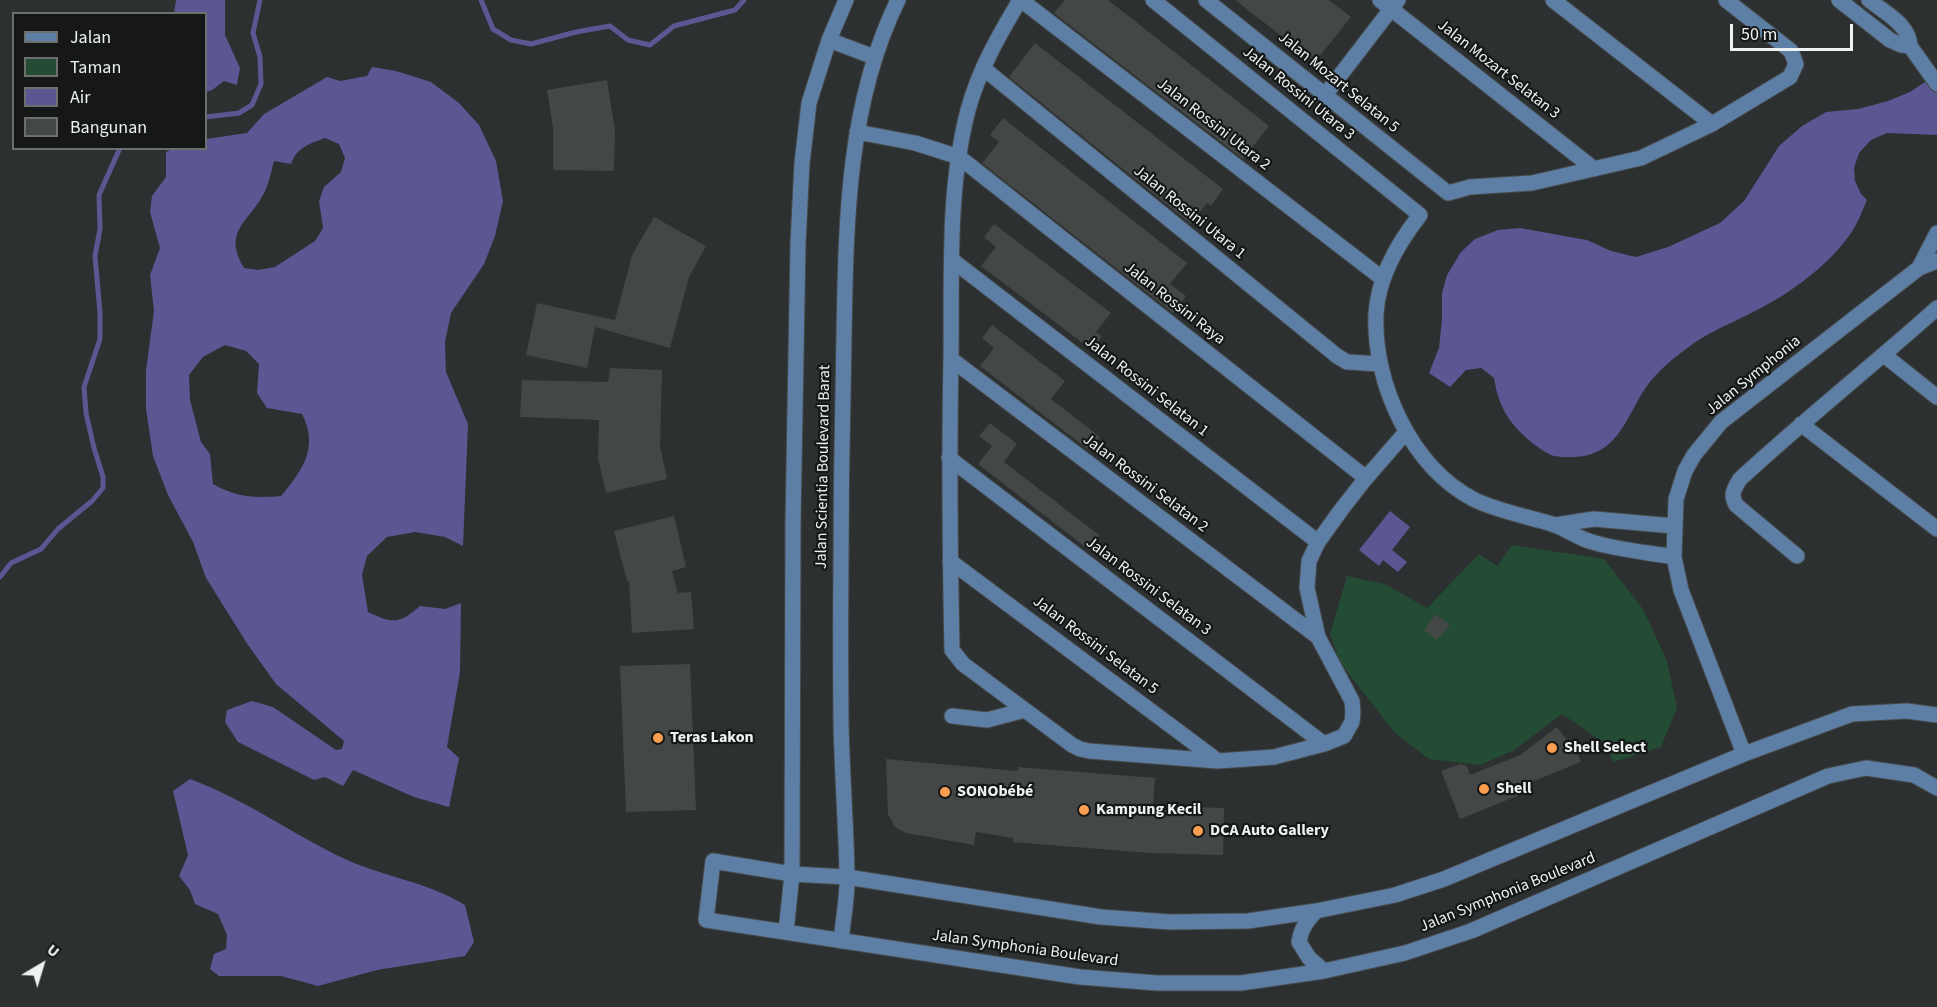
<!DOCTYPE html>
<html>
<head>
<meta charset="utf-8">
<style>
	body { margin:0 }
	#map { position:relative; width:1937px; height:1007px; overflow:hidden; background:#2c3031; font-family:"Source Sans 3",sans-serif }
	canvas { display:block }
	.legend { position:absolute; left:12px; top:12px; width:195px; height:138px; box-sizing:border-box; background:#161818; border:2px solid #6d6f6f; margin:0; padding:8px 10px; list-style:none; font-size:18px; color:#eff2f2 }
	.legend li { display:flex; align-items:center; gap:12px; height:30px }
	.legend b { width:30px; border:2px solid #6d6f6f }
	.north { position:absolute; left:12px; top:935px; width:60px; height:60px; -webkit-text-stroke:4px #161818; paint-order:stroke; rotate:38deg; font-size:16px; font-weight:700; line-height:24px; text-align:center; color:#eff2f2 }
	.north::after { content:''; display:block; margin:auto; width:21px; height:27px; background:#eff2f2; clip-path:polygon(50% 0,100% 100%,50% 72%,0 100%) }
	.scale { position:absolute; left:1730px; top:24px; width:123px; height:27px; box-sizing:border-box; border:3px solid #eff2f2; border-top:0; padding-left:8px; font-size:18px; line-height:21px; white-space:nowrap; color:#eff2f2; -webkit-text-stroke:4px #161818; paint-order:stroke }
</style>
</head>
<body>
<div id="map">
<canvas width="1937" height="1007"></canvas>
<ul class="legend">
<li><b style="height:8px;background:#5e7fa5"></b>Jalan</li>
<li><b style="height:16px;background:#244b33"></b>Taman</li>
<li><b style="height:16px;background:#5a5792"></b>Air</li>
<li><b style="height:16px;background:#434746"></b>Bangunan</li>
</ul>
<div class="north">U</div>
<div class="scale">50 m</div>
</div>
<script>
const g = document.querySelector('canvas').getContext('2d');
g.lineJoin = 'round';
function fillPath(path, color) { g.fillStyle = color; g.fill(path, 'evenodd'); }
function strokePath(path, color, width, dash) { g.strokeStyle = color; g.lineWidth = width; g.lineCap = dash ? 'butt' : 'round'; g.setLineDash(dash || []); g.stroke(path); }
function label(font, color, halo, rows, align = 'center') {
  g.font = font + ' "Source Sans 3",sans-serif'; g.lineWidth = 4.5; g.setLineDash([]); g.textBaseline = 'middle'; g.strokeStyle = halo; g.fillStyle = color; for (const [text, x, y, turn = 0] of rows) {
    g.save(); g.translate(x, y); g.rotate((+turn || 0) * Math.PI / 180); g.textAlign = isNaN(turn) ? turn : align; if (halo) g.strokeText(text, 0, 0); g.fillText(text, 0, 0); g.restore();
  }
}
fillPath(new Path2D(`
	M1512,545L1604,559L1643,609L1667,661L1677,708L1661,747L1613,762L1607,745L1562,714L1513,751L1480,765L1429,759L1395,733L1340,663L1330,634L1347,576L1385,584L1427,608L1479,554L1497,566Z`), '#244b33');
fillPath(new Path2D(`
	M176,0H225V35L240,68L237,85L224,81L212,90L206,92V14L174,13Z
	M372,67L396,71L431,82L459,103L479,125L496,161L503,201L495,236L484,264L451,313L445,342L446,372L468,424L463,546L445,537L415,532L387,537L367,556L362,575L368,612C393,624 399,624 420,606L445,609L461,603L460,672L447,747L459,758L449,807L414,797L353,770L343,786L325,777L314,780L238,742L225,722L227,710L252,701L273,707L336,750L342,749L344,741L276,684L248,645L206,578L193,542L168,495L153,456L146,409V370L154,311L150,275L160,248L150,212L152,196L166,177V152L172,149L206,148V139L247,133L264,114L327,77L340,81L367,76ZM325,138L339,144L345,158L341,172L324,187L319,201L323,228L315,241L275,267L258,270L244,268C222,230 249,223 264,193C269,184 271,172 274,161L291,164C297,147 309,144 325,138ZM225,345L246,351L259,364L257,393L267,408L302,414C319,447 303,470 281,496C253,498 238,498 213,484L210,454L201,442L190,400L189,375L203,357Z
	M1937,74V135L1887,133L1871,140L1859,153L1854,168L1855,181L1861,194L1867,200C1862,211 1858,223 1851,233C1830,264 1791,293 1757,310C1734,322 1706,333 1686,349C1675,357 1664,366 1655,376C1627,406 1624,457 1572,457C1552,457 1552,457 1535,445C1510,425 1499,409 1494,378L1481,368L1466,370L1450,387L1429,373L1439,348L1442,319V293L1447,275L1461,252L1475,239L1498,230L1520,228L1587,240L1611,251L1636,257L1668,247L1720,223L1744,201L1779,146L1802,126L1826,112L1858,109L1888,101L1910,92Z
	M1390,511L1410,527L1392,550L1407,562L1398,572L1383,560L1379,566L1359,550Z
	M190,779C245,799 292,834 345,859C384,877 428,882 465,905L474,942L465,956L377,970L318,986L281,976H219L210,969L214,954L226,949L227,935L218,914L195,904L190,890L179,876L188,855L173,791Z`), '#5a5792');
strokePath(new Path2D(`
	M481,0L493,29L511,40L531,44L576,32L610,26L628,40L650,45L674,26L735,10L744,0
	M206,117L239,113L252,105L261,84L260,57L253,33L260,0
	M0,577L11,563L41,549L58,529L92,501L103,488V477L94,448L86,413L84,387L100,339V313L95,256L100,229L99,195L120,148`), '#5a5792', 5);
fillPath(new Path2D(`
	M1065,0H1108L1269,126L1243,159L1054,13Z
	M1235,0H1329L1351,17L1315,62Z
	M1035,43L1223,189L1211,206L1207,203L1191,224L1009,77Z
	M607,80L615,131L614,171L553,170V128L547,90Z
	M1003,118L1187,263L1170,284L1186,296L1173,313L982,163L999,142L990,135Z
	M654,217L706,246L689,277L670,348L595,327L587,368L526,355L537,303L615,320L632,255Z
	M994,224L1111,313L1096,332L1102,336L1092,350L981,266L996,247L984,237Z
	M992,325L1065,381L1051,399L1100,437L1090,451L980,366L994,348L982,338Z
	M610,368L662,370L660,446L667,479L606,493L598,458L599,420L520,417L522,380L608,382Z
	M990,423L1017,444L1004,462L1099,535L1088,549L978,464L992,446L979,436Z
	M674,516L686,567L672,571L678,593L691,592L694,629L632,633L629,581H627L614,531Z
	M1436,614L1450,625L1437,640L1424,630Z
	M690,664L696,810L626,812L620,666Z
	M1557,727L1569,743L1573,741L1581,762L1519,787L1522,794L1460,819L1441,771L1460,764L1467,766L1470,775L1520,755Z
	M886,759L1018,771V767L1155,778L1153,806L1224,808L1223,855L1149,853L1013,842V838L976,832L974,845L906,833L895,827L888,814Z`), '#434746');
const minor = new Path2D(`
	M1020,0C999,35 979,70 968,110C947,191 952,276 951,359C949,456 950,553 952,650L963,664L1072,745L1080,749L1089,751L1218,761L1274,757L1324,744L1344,736L1352,722L1353,712L1352,701L1318,637L1307,588L1309,561L1318,542L1341,510L1366,478L1406,432
	M1021,0L1383,279
	M1153,0L1420,215C1398,243 1378,277 1376,314C1373,383 1411,466 1473,499C1494,510 1529,517 1552,524C1565,528 1576,537 1589,541C1616,550 1646,552 1674,557
	M1206,0L1448,193L1470,187L1532,183L1641,158L1712,124L1790,77L1796,64L1791,51L1726,0
	M1380,0L1594,169
	M1553,0L1712,124
	M1839,0L1890,40L1901,45L1910,46
	M1869,0C1884,12 1910,25 1910,46L1937,84
	M829,40L874,57
	M983,68L1337,356L1347,362L1380,364
	M1325,95L1398,0
	M857,132L915,143L959,157L1366,478
	M1937,233L1919,268L1937,261
	M952,260L1318,542
	M1884,355L1937,397
	M951,359L1318,637
	M1801,424L1937,529
	M949,458L1324,744
	M1555,525L1594,519L1674,526
	M1797,556L1736,505C1730,494 1734,489 1740,479C1804,420 1872,366 1937,308
	M950,561L1218,761
	M1937,715L1907,711L1852,714L1744,754L1444,879L1395,895L1316,911L1248,921L1170,922L1101,917L847,877L792,874L713,861L706,920L1080,977L1157,983H1241L1324,971L1405,953L1471,931L1828,776L1866,768L1914,775L1937,788
	M952,716L987,720L1025,710
	M1744,754L1681,590L1674,557L1676,499L1685,471L1694,455L1721,422L1919,268
	M1316,911C1307,921 1301,928 1299,942L1309,958L1324,971
	M786,932L792,874L793,523L798,243L802,163L809,103L829,40L846,0
	M841,941C843,919 848,896 847,874C846,824 842,773 841,722C840,593 841,465 844,336C846,223 847,104 898,0`);
strokePath(minor, '#474b4c', 17);
strokePath(minor, '#5e7fa5', 15);
for (const [x, y, r, color] of [
	[658,738,6,"#fb9e50"],
	[1552,748,6,"#fb9e50"],
	[1484,789,6,"#fb9e50"],
	[945,792,6,"#fb9e50"],
	[1084,810,6,"#fb9e50"],
	[1198,831,6,"#fb9e50"]
]) { const dot = new Path2D(); dot.arc(x, y, r, 0, 2 * Math.PI); g.fillStyle = color; g.fill(dot); strokePath(dot, '#161818', 2); }
label('16px', '#eff2f2', '#161818', [
	["Jalan Mozart Selatan 3",1498,70,38],
	["Jalan Mozart Selatan 5",1338,83,39],
	["Jalan Rossini Utara 3",1298,94,39],
	["Jalan Rossini Utara 2",1213,125,38],
	["Jalan Rossini Utara 1",1189,213,39],
	["Jalan Rossini Raya",1174,304,38],
	["Jalan Symphonia",1754,376,-39],
	["Jalan Rossini Selatan 1",1146,387,38],
	["Jalan Scientia Boulevard Barat",824,467,-89],
	["Jalan Rossini Selatan 2",1145,484,37],
	["Jalan Rossini Selatan 3",1148,587,37],
	["Jalan Rossini Selatan 5",1095,646,37],
	["Jalan Symphonia Boulevard",1508,893,-22],
	["Jalan Symphonia Boulevard",1025,949,8]
]);
label('bold 16px', '#eff2f2', '#161818', [
	["Teras Lakon",670,738],
	["Shell Select",1564,748],
	["Shell",1496,789],
	["SONObébé",957,792],
	["Kampung Kecil",1096,810],
	["DCA Auto Gallery",1210,831]
], 'left');
</script>
</body>
</html>
